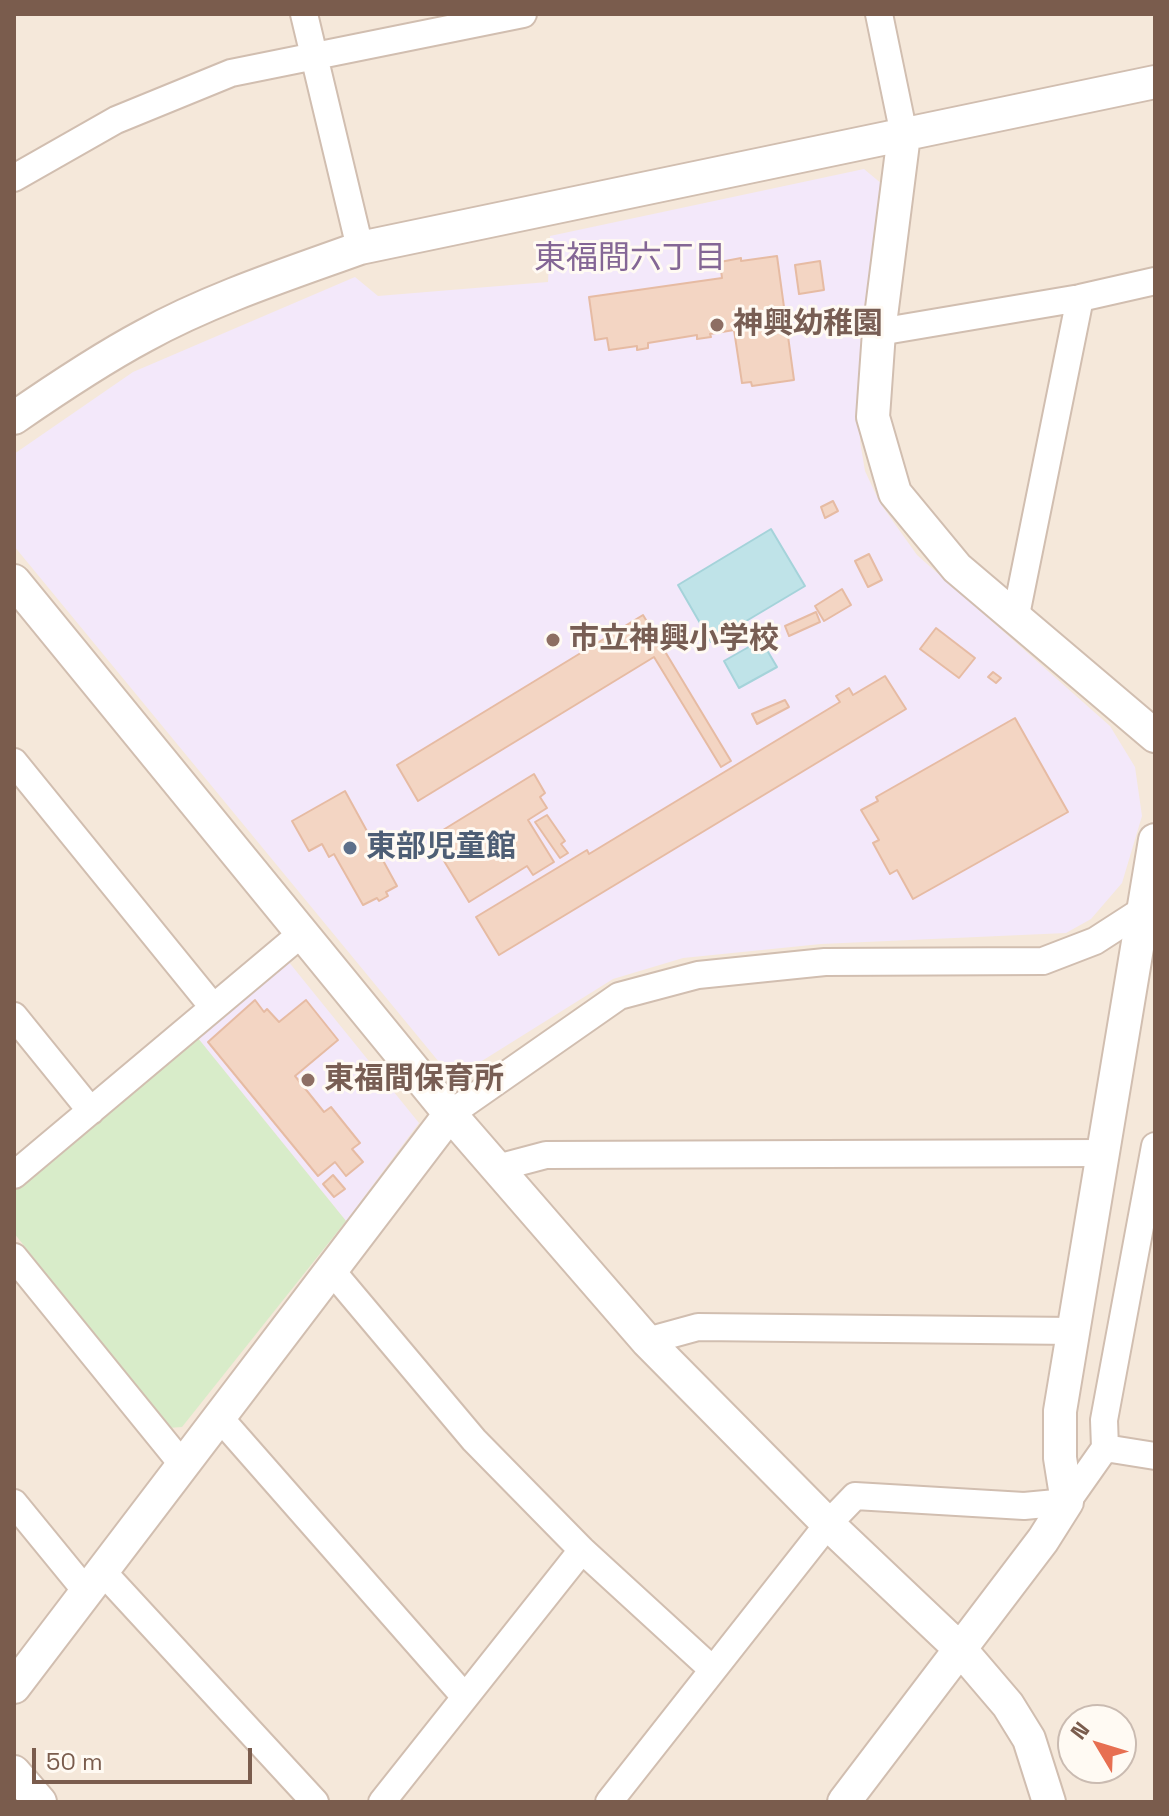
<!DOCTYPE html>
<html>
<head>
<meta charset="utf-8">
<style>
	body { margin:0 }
	#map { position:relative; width:1169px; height:1816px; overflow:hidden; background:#fdf6ec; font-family:"Space Grotesk",sans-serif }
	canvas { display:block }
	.frame { position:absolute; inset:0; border:16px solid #7a5c4d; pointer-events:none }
	.north { position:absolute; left:1057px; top:1704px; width:80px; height:80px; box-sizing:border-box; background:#fffaf3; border:2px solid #cabbb1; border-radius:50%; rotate:308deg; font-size:22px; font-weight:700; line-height:32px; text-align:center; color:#7a5c4d }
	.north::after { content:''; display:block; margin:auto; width:28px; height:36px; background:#e76f51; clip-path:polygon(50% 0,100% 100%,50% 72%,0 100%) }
	.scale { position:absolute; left:32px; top:1748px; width:220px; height:36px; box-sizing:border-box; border:4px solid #7a5c4d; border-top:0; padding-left:10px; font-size:24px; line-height:28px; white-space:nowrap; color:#7a5c4d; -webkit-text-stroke:6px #fffaf3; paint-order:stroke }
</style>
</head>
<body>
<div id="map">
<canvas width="1169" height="1816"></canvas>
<div class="frame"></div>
<div class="north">N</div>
<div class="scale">50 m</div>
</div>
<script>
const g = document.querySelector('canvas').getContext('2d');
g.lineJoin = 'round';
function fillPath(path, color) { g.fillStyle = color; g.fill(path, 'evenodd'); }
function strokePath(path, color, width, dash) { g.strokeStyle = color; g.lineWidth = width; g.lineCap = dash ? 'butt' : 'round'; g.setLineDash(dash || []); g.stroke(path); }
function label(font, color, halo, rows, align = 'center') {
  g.font = font + ' "Space Grotesk","Noto Sans JP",sans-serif'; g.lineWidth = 6; g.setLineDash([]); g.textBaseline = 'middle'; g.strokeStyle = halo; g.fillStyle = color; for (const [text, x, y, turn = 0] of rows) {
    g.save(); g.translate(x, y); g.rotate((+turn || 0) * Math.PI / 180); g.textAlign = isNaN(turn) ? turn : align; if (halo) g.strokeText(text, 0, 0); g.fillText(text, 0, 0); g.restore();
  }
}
fillPath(new Path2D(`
	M14,14H1155V1802H14ZM1073,1720H1121V1768H1073Z`), '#f5e8da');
fillPath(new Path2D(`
	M864,169L882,184L859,369L860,441L865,471L880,503L917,555L1110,726L1135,767L1142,816L1122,883L1091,919L1066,933L821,944L683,958L613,979L453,1079L14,546V454L133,372L355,277L378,296L548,282L550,236Z
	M288,961L419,1123L346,1221L197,1037Z`), '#f3e8fa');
fillPath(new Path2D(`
	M197,1037L346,1221L182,1427L168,1428L14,1233V1186Z`), '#d8ecc9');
const water = new Path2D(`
	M771,529L805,586L711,642L678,585Z
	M761,640L777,667L739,688L724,661Z`);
fillPath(water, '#bfe3e8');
strokePath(water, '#a5d3da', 2);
const building = new Path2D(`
	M777,256L794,380L752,386L751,382L742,383L734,330L710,334L711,337L697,339V335L648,343V348L637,350V346L609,350L607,338L595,340L589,297L722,278L720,262L741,258V261Z
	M820,261L824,290L799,294L795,265Z
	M833,501L838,511L825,518L821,507Z
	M869,554L882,580L868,587L855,561Z
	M842,589L851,605L824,621L815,606Z
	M816,612L820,622L789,636L785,626Z
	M643,615L731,761L721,767L654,657L418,801L397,765Z
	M936,628L975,658L959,678L920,649Z
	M993,672L1001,678L996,683L988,677Z
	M885,676L906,709L499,955L476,917L587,850L589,854L840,702L836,696L849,688L853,695Z
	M785,700L789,707L757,724L752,714Z
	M1015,718L1068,812L913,899L897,870L890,874L873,843L879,840L861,810L878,801L876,797Z
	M534,774L545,793L540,797L547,808L528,820L554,862L533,875L527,866L469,902L430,838Z
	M345,791L397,886L386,892L388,896L379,901L377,898L363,905L334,854L329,857L322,844L309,851L292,821Z
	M547,815L565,841L561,844L568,853L560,858L535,822Z
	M255,1000L264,1012L267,1009L279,1022L306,1000L338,1040L295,1076L324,1112L331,1107L360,1143L352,1149L363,1162L346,1176L335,1162L318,1176L208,1042Z
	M333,1175L345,1189L334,1197L323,1184Z`);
fillPath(building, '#f3d5c3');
strokePath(building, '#e6bba3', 2);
const minor = new Path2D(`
	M304,14L360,248
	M879,14L904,135
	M14,178L116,120L231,73L523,14
	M879,332L1080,298L1155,281
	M1015,620L1080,298
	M14,762L213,1007
	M14,1016L91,1111
	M450,1114L619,996L698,975L825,962L1043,961L1095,941L1143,910
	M497,1168L546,1155L1103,1153
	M14,1175L301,934
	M14,1257L183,1465
	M331,1270L474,1440L582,1550L713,1670
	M647,1341L698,1327L1074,1331
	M219,1417L465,1697
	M1105,1448L1104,1420L1155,1146
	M14,1503L86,1591
	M102,1571L315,1802
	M382,1802L582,1550
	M609,1802L828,1524L855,1496L1024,1506L1067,1502L1105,1448L1155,1456`);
const tertiary = new Path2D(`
	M904,135L879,332L873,417L895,493L957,568L1155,736
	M14,418C56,389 99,360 144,336C211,299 288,274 360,248L1155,82
	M14,581L450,1114L647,1341L828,1524L961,1650L1008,1705L1029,1739L1049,1802
	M14,1687L450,1114
	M14,1772L40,1802
	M844,1802L1043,1540L1067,1502L1060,1458V1411L1155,840`);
strokePath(minor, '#d1beb0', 30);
strokePath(tertiary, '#d1beb0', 36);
strokePath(minor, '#fff', 26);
strokePath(tertiary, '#fff', 32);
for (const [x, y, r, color] of [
	[717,325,8,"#8d6e63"],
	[553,640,8,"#8d6e63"],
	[350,848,8,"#5c6f8a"],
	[308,1080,8,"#8d6e63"]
]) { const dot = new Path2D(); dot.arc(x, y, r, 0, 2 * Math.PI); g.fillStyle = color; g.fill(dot); strokePath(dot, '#fffaf3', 3); }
label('bold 30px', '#785e54', '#fffaf3', [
	["神興幼稚園",733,325],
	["市立神興小学校",569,640],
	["東福間保育所",324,1080]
], 'left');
label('bold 30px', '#4e5e75', '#fffaf3', [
	["東部児童館",366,848]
], 'left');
label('32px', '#846695', '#fffaf3', [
	["東福間六丁目",630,259]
]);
</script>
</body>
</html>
